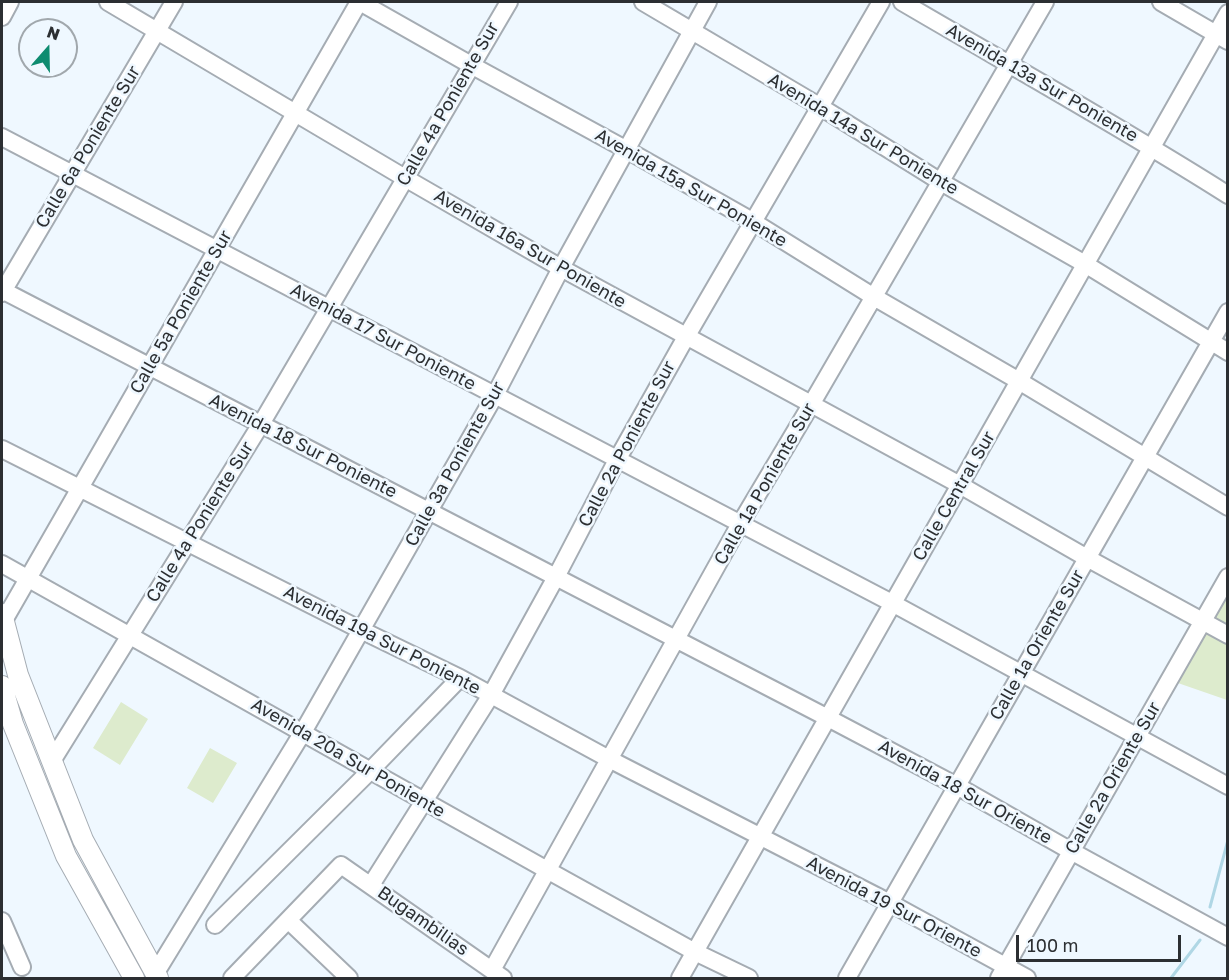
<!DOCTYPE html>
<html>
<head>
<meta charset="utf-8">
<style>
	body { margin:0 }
	#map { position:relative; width:1229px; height:980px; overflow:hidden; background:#eff8ff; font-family:"Golos Text",sans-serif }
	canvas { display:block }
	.frame { position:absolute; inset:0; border:3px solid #2c2f32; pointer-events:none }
	.north { position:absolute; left:18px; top:18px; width:60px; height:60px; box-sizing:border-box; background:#eff8ff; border:2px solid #a1a8ad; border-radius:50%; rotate:20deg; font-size:16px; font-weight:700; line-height:24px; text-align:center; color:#2c2f32 }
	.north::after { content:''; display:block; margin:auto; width:21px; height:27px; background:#0e8c70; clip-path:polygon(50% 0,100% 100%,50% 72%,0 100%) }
	.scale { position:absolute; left:1016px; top:935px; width:165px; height:27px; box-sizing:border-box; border:3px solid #2c2f32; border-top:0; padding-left:8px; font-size:18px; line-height:21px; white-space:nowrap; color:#2c2f32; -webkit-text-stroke:4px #eff8ff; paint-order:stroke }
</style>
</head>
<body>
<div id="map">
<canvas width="1229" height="980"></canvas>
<div class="frame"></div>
<div class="north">N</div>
<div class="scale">100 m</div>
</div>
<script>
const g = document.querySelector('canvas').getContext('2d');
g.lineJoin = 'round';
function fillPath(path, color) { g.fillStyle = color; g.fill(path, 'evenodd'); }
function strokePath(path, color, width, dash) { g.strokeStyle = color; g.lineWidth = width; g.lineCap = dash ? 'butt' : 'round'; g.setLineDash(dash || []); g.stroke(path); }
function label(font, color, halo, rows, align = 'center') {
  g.font = font + ' "Golos Text",sans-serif'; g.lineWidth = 5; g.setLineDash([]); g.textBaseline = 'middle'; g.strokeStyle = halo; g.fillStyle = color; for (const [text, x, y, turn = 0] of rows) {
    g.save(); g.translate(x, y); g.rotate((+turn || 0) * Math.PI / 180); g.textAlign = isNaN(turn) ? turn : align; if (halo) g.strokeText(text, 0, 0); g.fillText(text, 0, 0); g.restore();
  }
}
fillPath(new Path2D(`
	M1227,588V700L1175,682Z
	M121,702L148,719L120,765L93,748Z
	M210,748L237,763L213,803L187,788Z`), '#ddebcd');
strokePath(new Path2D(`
	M1210,907L1228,840
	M1171,978L1200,940`), '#b0d7e5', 3);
const minor = new Path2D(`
	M108,2L405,178L561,268L960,485L1087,558L1228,635
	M360,2L471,65L627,150L752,221L874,297L1019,381L1228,507
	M643,2L819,106L941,182L1085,264L1228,352
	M902,2C1011,66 1121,127 1228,195
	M1161,2L1228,41
	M2,17L10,2
	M2,137L892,603L1228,786
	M2,290L828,718L957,786L1071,851L1228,937
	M2,293L174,2
	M2,449L361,630L460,678L609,759L890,903L1027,978
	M2,564L547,870L695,952L749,978
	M3,622L359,2
	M52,761L261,424L509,2
	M371,885L491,695L556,577L617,460L686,337L881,2
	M288,920L349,978
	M2,921L22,967
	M215,925L370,771L460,678
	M492,970L740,524L812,403L1045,2
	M155,974L303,732L495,395L561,268L708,2
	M232,978L341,865L503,978
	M680,978L1228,13
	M847,978L1228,312
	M999,978L1228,577`);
const major = new Path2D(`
	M2,614L18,675L83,840L158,978
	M2,686L13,724L66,856L134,978`);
strokePath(minor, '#a5acb3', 20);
strokePath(major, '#a5acb3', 22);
strokePath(minor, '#fff', 16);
strokePath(major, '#fff', 20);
label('18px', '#2c2f32', '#eff8ff', [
	["Avenida 13a Sur Poniente",1042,83,30],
	["Calle 4a Poniente Sur",448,104,-60],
	["Avenida 14a Sur Poniente",863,134,31],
	["Calle 6a Poniente Sur",88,147,-59],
	["Avenida 15a Sur Poniente",691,188,30],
	["Avenida 16a Sur Poniente",530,249,30],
	["Calle 5a Poniente Sur",181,312,-60],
	["Avenida 17 Sur Poniente",383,337,28],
	["Calle 2a Poniente Sur",627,444,-62],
	["Avenida 18 Sur Poniente",303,446,27],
	["Calle 3a Poniente Sur",455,464,-61],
	["Calle 1a Poniente Sur",765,484,-60],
	["Calle Central Sur",954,496,-60],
	["Calle 4a Poniente Sur",200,522,-58],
	["Avenida 19a Sur Poniente",382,640,27],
	["Calle 1a Oriente Sur",1037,645,-60],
	["Avenida 20a Sur Poniente",348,758,30],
	["Calle 2a Oriente Sur",1113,778,-60],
	["Avenida 18 Sur Oriente",965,792,29],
	["Avenida 19 Sur Oriente",894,907,28],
	["Bugambilias",423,921,35]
]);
</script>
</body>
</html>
